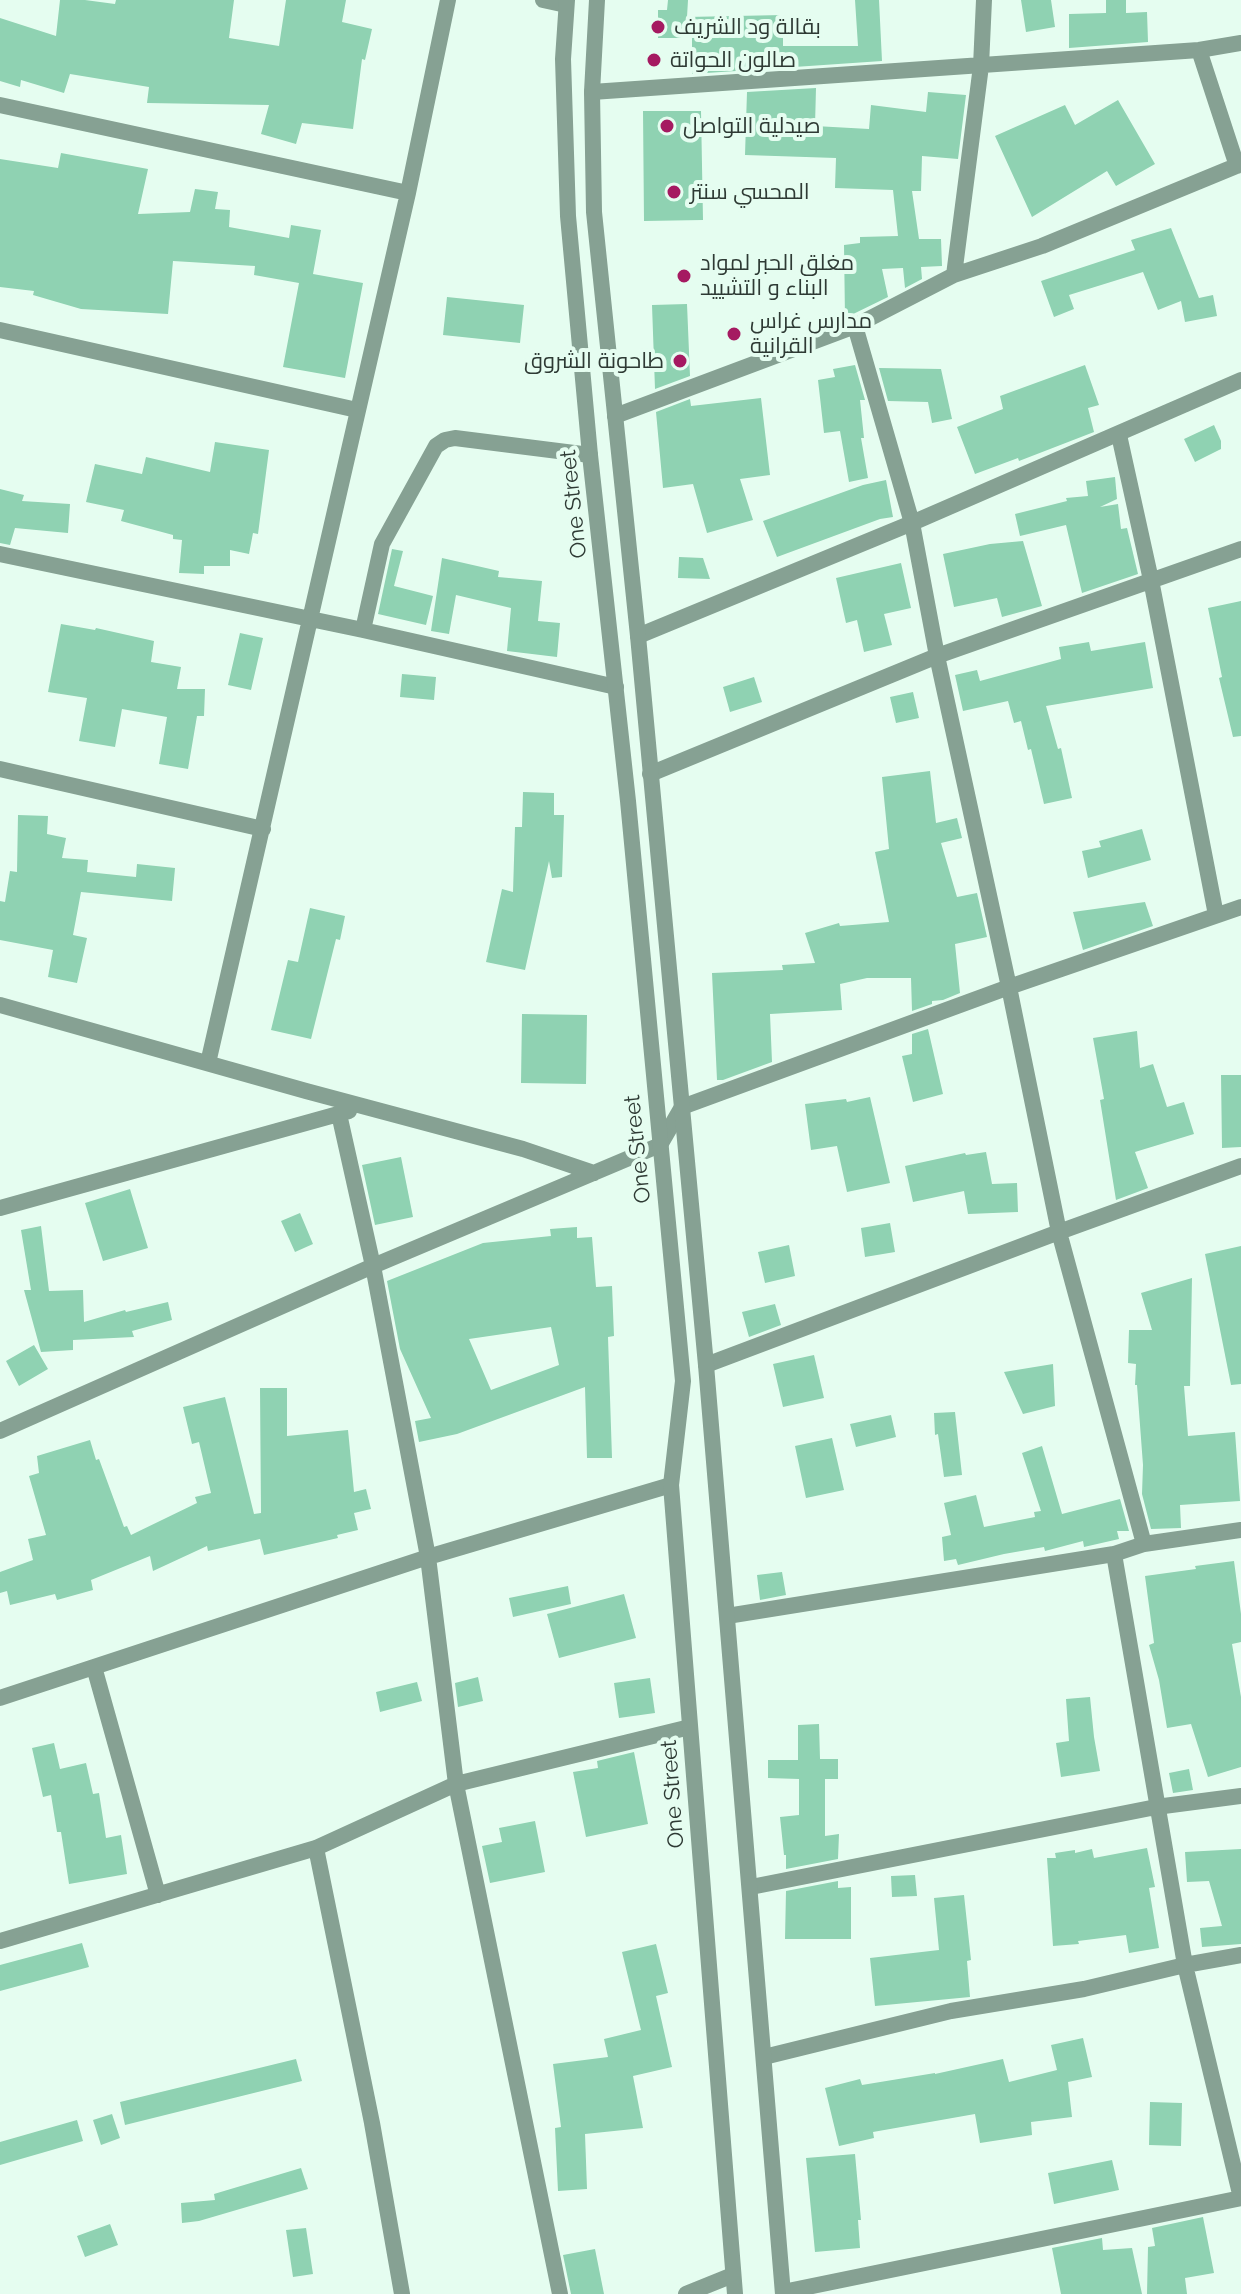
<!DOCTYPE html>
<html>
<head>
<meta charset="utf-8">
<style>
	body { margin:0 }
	canvas { display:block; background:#e5fdf0 }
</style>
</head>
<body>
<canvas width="1241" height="2294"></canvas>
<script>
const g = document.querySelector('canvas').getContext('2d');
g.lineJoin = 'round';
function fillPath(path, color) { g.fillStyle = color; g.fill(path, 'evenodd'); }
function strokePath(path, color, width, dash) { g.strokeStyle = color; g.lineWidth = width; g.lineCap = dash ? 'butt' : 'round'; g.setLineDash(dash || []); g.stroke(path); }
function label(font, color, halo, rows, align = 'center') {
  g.font = font + ' Raleway,Cairo,sans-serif'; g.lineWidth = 8; g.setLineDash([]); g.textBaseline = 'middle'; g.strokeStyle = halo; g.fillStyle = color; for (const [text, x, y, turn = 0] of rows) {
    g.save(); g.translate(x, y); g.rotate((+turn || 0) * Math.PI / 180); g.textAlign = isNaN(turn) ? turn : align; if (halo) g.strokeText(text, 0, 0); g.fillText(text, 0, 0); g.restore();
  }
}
fillPath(new Path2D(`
	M60,0H85L115,4L116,0H234L229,38L279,46L286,0H346L342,22L372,29L365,60L362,59L353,129L302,123L296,144L261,134L269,105L147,103L149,87L70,74L64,93L21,80L20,87L0,81V18L56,36Z
	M668,0H688L687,17L783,15V46H858L855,0H879L882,61L692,74V38H658V10H667Z
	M1021,0H1051L1055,27L1026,32Z
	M1106,0H1126V13L1147,12L1148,42L1069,48V14L1106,13Z
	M816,88L815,126L869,129L871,105L926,112L928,92L966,95L958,159L922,156L921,191H912L919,239H941L942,266L921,267L922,279L905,288L903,268L882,269L888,297L845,318L844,245L860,243V237L898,236L893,190L835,188L836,158L745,155L747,92Z
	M1118,100L1155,164L1116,186L1107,171L1032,217L995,136L1065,105L1075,125Z
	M643,111H701L703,220L644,221Z
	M61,153L148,169L138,214L190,212L195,189L218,192L215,209L230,210L229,227L289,238L291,225L321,230L313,274L363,283L345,378L283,367L299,283L254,275L255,266L173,261L168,314L81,309L33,295L34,291L0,287V159L58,168Z
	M1171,228L1199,298L1213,295L1217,316L1185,322L1181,301L1158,310L1143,272L1069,295L1074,309L1054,317L1041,281L1135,250L1131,240Z
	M447,297L524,305L520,343L443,335Z
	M687,304L690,376L655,389L652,305Z
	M855,365L865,400H860L864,438H861L868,478L849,482L840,431L824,433L818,380L835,377L833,369Z
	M1085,365L1099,405L1088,408L1094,432L1019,461L1018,458L975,474L957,427L1003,409L1000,396Z
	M879,368L941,369L952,419L932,423L928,402L888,401Z
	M761,398L770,475L740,479L753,520L707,533L693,484L663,488L656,412L690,399L691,406Z
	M1214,425L1221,441V449L1195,462L1184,439Z
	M215,442L269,450L258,534L253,533L249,554L230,550V566H204V574L179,573L182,540L173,539V535L121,521L124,510L86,502L95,464L142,474L146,457L210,472Z
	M1115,477L1117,499L1100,507L1118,504L1121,529L1127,528L1138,574L1082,593L1066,525L1020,536L1015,514L1067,501L1066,498L1088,496L1086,481Z
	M886,480L893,517L880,519L777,557L763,521L863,485Z
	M0,489L24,495L22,501L70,504L68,533L15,528L10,545L0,543Z
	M1023,541L1042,606L1002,617L997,598L954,607L943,554L990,544Z
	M392,549L403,551L394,586L433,596L426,625L378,614Z
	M679,557L703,558L710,579L678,578Z
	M442,558L499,571L498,577L542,581L538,621L560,623L557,657L507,651L511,608L456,595L449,634L431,631Z
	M901,563L911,608L884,614L892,645L864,652L857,620L846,623L836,578Z
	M1241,601V736L1233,737L1219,678L1222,677L1208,608Z
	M61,624L95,630L96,628L154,641L151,662L181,667L177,689H205L204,716H197L188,769L159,764L167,717L122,709L115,747L79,741L87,698L48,692Z
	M240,633L263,638L251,690L228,685Z
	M1089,642L1091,651L1145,642L1153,688L1046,706L1058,749L1061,748L1072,798L1044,804L1031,749L1028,750L1021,721L1014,723L1008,701L963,711L955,675L977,670L980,681L1061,659L1059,647Z
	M402,674L436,677L434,700L400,697Z
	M754,677L762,702L730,712L723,687Z
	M913,692L919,718L896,723L890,697Z
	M930,771L936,823L957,818L962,838L941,843L957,897L977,893L987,937L955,944L960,993L943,1000L932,1001V1004L912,1011L911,978H867L840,984L842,1010L770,1014L772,1062L723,1080H717L712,973L783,970L782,965L815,963L805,933L839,923L840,926L889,922L875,852L889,849L882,777Z
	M523,792L554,793V815H564L562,877L552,878L549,861L525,970L486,962L502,889L513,892L515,827H522Z
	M18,815L48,816L47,834L66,838L62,858L88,860L87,872L136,877L137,864L175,868L172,901L81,892L73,935L87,938L77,983L48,977L53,950L0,940V901L5,902L10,871L17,872Z
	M1142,829L1151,860L1088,878L1082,851L1101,847L1099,841Z
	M1145,902L1153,926L1083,950L1073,912Z
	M310,908L345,916L340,940L336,939L311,1039L271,1030L288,960L298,962Z
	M522,1014L587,1015L586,1084L521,1083Z
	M928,1029L943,1094L913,1102L902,1056L912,1054V1034Z
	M1137,1031L1140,1068L1153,1064L1167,1107L1184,1102L1194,1134L1135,1152L1148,1188L1116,1200L1100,1100L1104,1099L1093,1038Z
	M1221,1075H1241V1147L1222,1148Z
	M870,1097L890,1183L847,1192L837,1146L811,1150L805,1104L846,1099L847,1102Z
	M986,1152L992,1184L1017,1183L1018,1212L968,1214L964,1191L913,1202L905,1166L965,1153L966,1155Z
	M401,1157L413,1217L375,1225L362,1165Z
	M130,1189L148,1248L103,1261L85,1203Z
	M300,1213L313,1244L295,1252L281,1221Z
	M890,1223L895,1252L865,1257L861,1228Z
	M41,1226L49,1291L83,1290L84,1322L125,1310L126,1312L168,1302L172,1320L132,1331L134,1337L73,1340V1350L41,1352L24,1290H31L21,1230Z
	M577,1227V1238L592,1237L596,1287L612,1286L614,1336L608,1337L612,1458H587L585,1387L457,1434L419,1442L415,1421L431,1418L400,1349L387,1281L483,1243L551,1236L550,1229ZM551,1327L559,1365L491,1390L469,1339Z
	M789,1245L795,1276L765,1283L758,1252Z
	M1241,1246V1384L1231,1385L1205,1254Z
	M1192,1278L1190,1386H1184L1188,1436L1235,1432L1240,1501L1180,1505L1181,1528L1151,1529L1142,1494L1143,1465L1137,1385H1135L1136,1364L1128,1363L1129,1330H1152L1141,1293Z
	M775,1304L781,1325L749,1337L742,1312Z
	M34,1345L48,1369L19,1386L6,1361Z
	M814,1355L824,1398L783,1407L773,1364Z
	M1053,1364L1055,1406L1023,1414L1004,1372Z
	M260,1388H287V1436L348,1430L354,1492L366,1489L371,1509L354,1513L358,1530L337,1535L338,1538L264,1555L260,1539L208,1551L207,1546L153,1571L150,1556L91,1580L93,1590L57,1600L55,1594L10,1605L7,1591L0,1593V1572L33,1560L28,1539L46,1535L29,1476L39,1473L37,1456L90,1440L96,1460L99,1459L124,1527L127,1526L131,1535L197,1503L195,1497L211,1493L199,1442L192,1444L183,1407L225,1397L254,1514L261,1513Z
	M955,1412L962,1475L944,1477L938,1434L935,1435L934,1413Z
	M891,1415L896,1437L856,1447L850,1424Z
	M832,1438L844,1490L806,1498L795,1446Z
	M1042,1446L1062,1514L1120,1499L1129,1531H1117L1119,1539L1084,1547L1083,1541L1045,1551L1044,1547L1004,1554L958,1565L956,1559L944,1561L942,1537L951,1535L944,1503L976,1495L984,1527L1035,1517L1034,1512L1041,1511L1022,1453Z
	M1234,1561L1241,1614V1642L1232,1644L1241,1697V1767L1208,1777L1191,1724L1167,1728L1159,1680L1149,1645L1154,1643L1145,1576L1196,1569L1195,1566Z
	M782,1572L786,1595L760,1600L757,1575Z
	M568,1586L571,1604L513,1617L509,1598Z
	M624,1594L636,1638L559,1658L547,1614Z
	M478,1677L483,1701L458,1707L455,1683Z
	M650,1678L655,1713L619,1718L614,1683Z
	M417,1682L422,1701L380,1712L376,1692Z
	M1090,1697L1094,1737L1100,1771L1061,1777L1056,1743L1069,1741L1066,1699Z
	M819,1724L820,1759H838V1779H825V1836L839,1834L838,1859L786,1869V1855H784L780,1817L799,1815V1779L768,1778V1760H798V1725Z
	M54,1743L60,1769L86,1763L93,1794L99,1793L106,1838L121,1835L127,1874L69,1884L61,1832H57L51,1795L43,1797L32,1748Z
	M634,1752L648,1824L586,1837L573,1772L598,1768L597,1761Z
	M1189,1769L1193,1790L1173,1793L1169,1773Z
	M535,1821L545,1872L490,1883L482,1846L502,1842L499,1828Z
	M1147,1848L1155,1887L1149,1888L1159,1948L1129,1953L1126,1935L1078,1941L1079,1944L1053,1946L1047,1858H1056L1055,1853L1075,1850V1853L1092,1849L1094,1858Z
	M1241,1849V1944L1202,1947L1200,1928L1222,1926L1209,1881L1187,1882L1185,1852Z
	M915,1875L917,1896L892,1897L891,1876Z
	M838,1881V1888L851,1887V1939H785L786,1891Z
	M964,1895L971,1960L967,1961L970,1997L875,2006L870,1958L939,1950L934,1898Z
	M82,1943L89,1967L0,1991V1965Z
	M656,1944L668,1993L656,1996L672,2067L633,2076L643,2128L585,2134L587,2189L558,2191L555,2128L561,2127L553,2064L608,2057L604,2039L641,2030L622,1952Z
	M1083,2038L1092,2077L1068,2082L1072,2117L1031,2122L1032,2135L980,2143L975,2114L873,2132L874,2138L839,2146L825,2088L860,2079L862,2085L935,2073V2074L1003,2059L1009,2082L1057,2070L1051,2045Z
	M296,2059L302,2081L125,2125L120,2102Z
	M1150,2102L1182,2103L1181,2146L1149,2145Z
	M112,2114L120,2138L101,2145L93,2120Z
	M77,2120L83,2141L0,2165V2142Z
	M855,2154L861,2220H858L860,2248L815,2252L806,2158Z
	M1112,2160L1119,2190L1054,2204L1048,2173Z
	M301,2168L308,2189L199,2221L182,2223L181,2203L215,2200L214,2194Z
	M1203,2217L1214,2273L1185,2278L1187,2294H1147L1148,2247L1155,2246L1152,2228Z
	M110,2224L118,2245L85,2257L77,2236Z
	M306,2228L313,2274L293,2277L286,2230Z
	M1102,2238L1103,2250L1132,2248L1142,2294H1061L1052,2248Z
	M595,2249L604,2294H571L563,2255Z`), '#8fd2b2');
strokePath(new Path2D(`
	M543,0L566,5
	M1199,50L1237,166
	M592,92L1199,50L1241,43
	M0,105L408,193
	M954,275L981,66L984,0
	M855,326L912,523L937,656L1009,987L1059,1232L1144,1544
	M0,330L357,410
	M615,416L855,326L954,275L1042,246L1241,164
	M1119,435L1151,580L1216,915
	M0,554L363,630L616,687
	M363,630L382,544L436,446L445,440L455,438L590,455
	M638,636L912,523L1241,380
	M0,769L263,829
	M650,774L937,656L1241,549
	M0,1005L306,1091L523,1149L594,1173
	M208,1063L408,193L448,0
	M339,1114L373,1266L428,1557L456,1784L560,2294
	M0,1208L349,1111
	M706,1365L1059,1232L1241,1166
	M0,1431L373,1266L660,1145L682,1107L1009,987L1241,907
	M1114,1554L1185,1965L1241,2198
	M727,1616L1114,1554L1144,1544L1241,1530
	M94,1667L158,1895
	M0,1698L428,1557L671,1485
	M316,1848L372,2123L402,2294
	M751,1887L1156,1807L1241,1796
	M0,1941L316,1848L456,1784L690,1727
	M764,2057L951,2011L1084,1989L1185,1965L1241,1955
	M783,2292L1241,2198
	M686,2294L733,2275`), '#86a193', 16);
strokePath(new Path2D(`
	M567,0L563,59L568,216L590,455L628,801L683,1381L671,1485L735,2294
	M597,0L592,92L594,212L638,636L706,1365L783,2294`), '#86a193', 16);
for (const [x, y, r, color] of [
	[658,27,8,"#a51a61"],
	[654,60,8,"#a51a61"],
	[667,126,8,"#a51a61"],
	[674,192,8,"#a51a61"],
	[684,276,8,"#a51a61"],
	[734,334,8,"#a51a61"],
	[680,361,8,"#a51a61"]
]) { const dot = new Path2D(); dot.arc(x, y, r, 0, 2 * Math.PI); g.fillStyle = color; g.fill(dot); strokePath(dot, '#e5fdf0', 3); }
label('22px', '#2e3a34', '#e5fdf0', [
	["بقالة ود الشريف",674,27],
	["صالون الحواتة",670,60],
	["صيدلية التواصل",683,126],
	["المحسي سنتر",690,192],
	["مغلق الحبر لمواد",700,263],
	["البناء و التشييد",700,288],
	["مدارس غراس",750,321],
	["القرانية",750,346],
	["طاحونة الشروق",664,361,"right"]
], 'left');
label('22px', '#2e3a34', '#e5fdf0', [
	["One Street",574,504,-96],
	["One Street",638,1149,-96],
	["One Street",673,1794,-94]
]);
</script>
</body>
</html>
